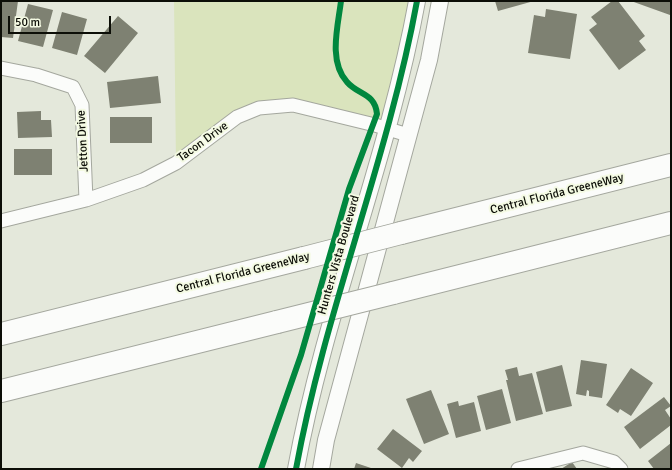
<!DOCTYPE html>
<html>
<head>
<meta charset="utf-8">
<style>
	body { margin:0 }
	#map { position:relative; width:672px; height:470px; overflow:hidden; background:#e4e8db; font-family:Signika,sans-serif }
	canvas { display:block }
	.frame { position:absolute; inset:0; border:2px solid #0c0e07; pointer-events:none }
	.scale { position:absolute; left:8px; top:16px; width:103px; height:18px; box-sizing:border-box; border:2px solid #0c0e07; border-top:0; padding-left:5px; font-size:12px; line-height:14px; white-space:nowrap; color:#0c0e07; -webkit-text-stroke:3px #f4fae3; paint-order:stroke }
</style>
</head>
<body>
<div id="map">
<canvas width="672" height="470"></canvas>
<div class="frame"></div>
<div class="scale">50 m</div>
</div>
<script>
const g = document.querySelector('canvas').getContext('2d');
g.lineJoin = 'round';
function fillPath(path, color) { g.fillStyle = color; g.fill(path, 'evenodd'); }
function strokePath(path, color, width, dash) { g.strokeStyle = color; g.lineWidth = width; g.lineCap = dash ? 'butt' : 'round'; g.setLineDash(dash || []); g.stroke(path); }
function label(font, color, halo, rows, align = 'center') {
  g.font = font + ' Signika,sans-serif'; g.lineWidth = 4; g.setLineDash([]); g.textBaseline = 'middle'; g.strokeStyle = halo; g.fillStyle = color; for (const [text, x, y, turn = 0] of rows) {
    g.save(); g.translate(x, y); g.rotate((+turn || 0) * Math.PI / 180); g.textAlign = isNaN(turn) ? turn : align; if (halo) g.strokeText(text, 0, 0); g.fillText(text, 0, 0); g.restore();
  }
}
fillPath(new Path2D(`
	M174,1H416L387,128L293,105L259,108L176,163Z`), '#dae4bd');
fillPath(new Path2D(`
	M1,1H18L13,38L1,37Z
	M495,1H534L498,11Z
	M612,1H618L645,36L639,41L646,50L619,70L589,30L597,24L591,17Z
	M631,1H671V12L670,15Z
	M28,4L53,10L43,47L18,41Z
	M546,9L577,14L570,59L528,53L534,15L545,17Z
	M62,12L87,19L77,55L52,48Z
	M118,16L138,33L105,73L84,56Z
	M158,76L161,103L110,108L107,82Z
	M41,111V120H51L52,137L18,138L17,112Z
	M110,117H152V143H110Z
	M14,149H52V175H14Z
	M581,360L607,364L602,398L589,396V391L587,390L586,396L576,394Z
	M562,365L572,406L546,412L536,372Z
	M517,367L519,376L532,373L543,414L516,421L506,380H508L505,370Z
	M631,368L653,383L631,416L620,409L618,413L606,405Z
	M502,389L511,423L486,430L477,396Z
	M431,390L449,434L424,444L406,399Z
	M664,397L671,406L665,410L671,419V425L640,449L624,427Z
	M458,401L459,406L474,402L481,431L456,438L447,404Z
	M393,429L422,451L413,462L409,458L402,468L377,449Z
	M671,443V469H654L648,461Z
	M572,462L577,469H561Z
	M356,463L374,469H354Z`), '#7e8172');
const minor = new Path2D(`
	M1,68L36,75L73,87L82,105L86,200
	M1,221L86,200L143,180L176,163L237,117L259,108L293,105L375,125L408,135
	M518,469L583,453L614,462L621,469`);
const tertiary = new Path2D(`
	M296,469C325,310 388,160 417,1
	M321,469L326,440L429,60L440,1`);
const motorway = new Path2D(`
	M401,233L671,165
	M393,293L671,223
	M1,334L304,258
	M1,391L277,322`);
strokePath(minor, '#a4a79e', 15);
strokePath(tertiary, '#a4a79e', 18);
strokePath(motorway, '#a4a79e', 24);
strokePath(minor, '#fbfcfa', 13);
strokePath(tertiary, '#fbfcfa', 16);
strokePath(motorway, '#fbfcfa', 22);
const motorwayBridge = new Path2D(`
	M304,258L401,233
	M277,322L393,293`);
strokePath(motorwayBridge, '#a4a79e', 24, []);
strokePath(motorwayBridge, '#fbfcfa', 22);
strokePath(new Path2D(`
	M261,469L301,355L349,189L377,114C375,93 358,95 347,82C328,61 338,26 341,1
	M296,469C325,310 388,160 417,1`), '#00873e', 6);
label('12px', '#0c0e07', '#f4fae3', [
	["Jetton Drive",83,141,-93],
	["Tacon Drive",203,142,-36],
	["Central Florida GreeneWay",557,194,-14],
	["Hunters Vista Boulevard",339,255,-74],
	["Central Florida GreeneWay",243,273,-14]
]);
</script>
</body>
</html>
